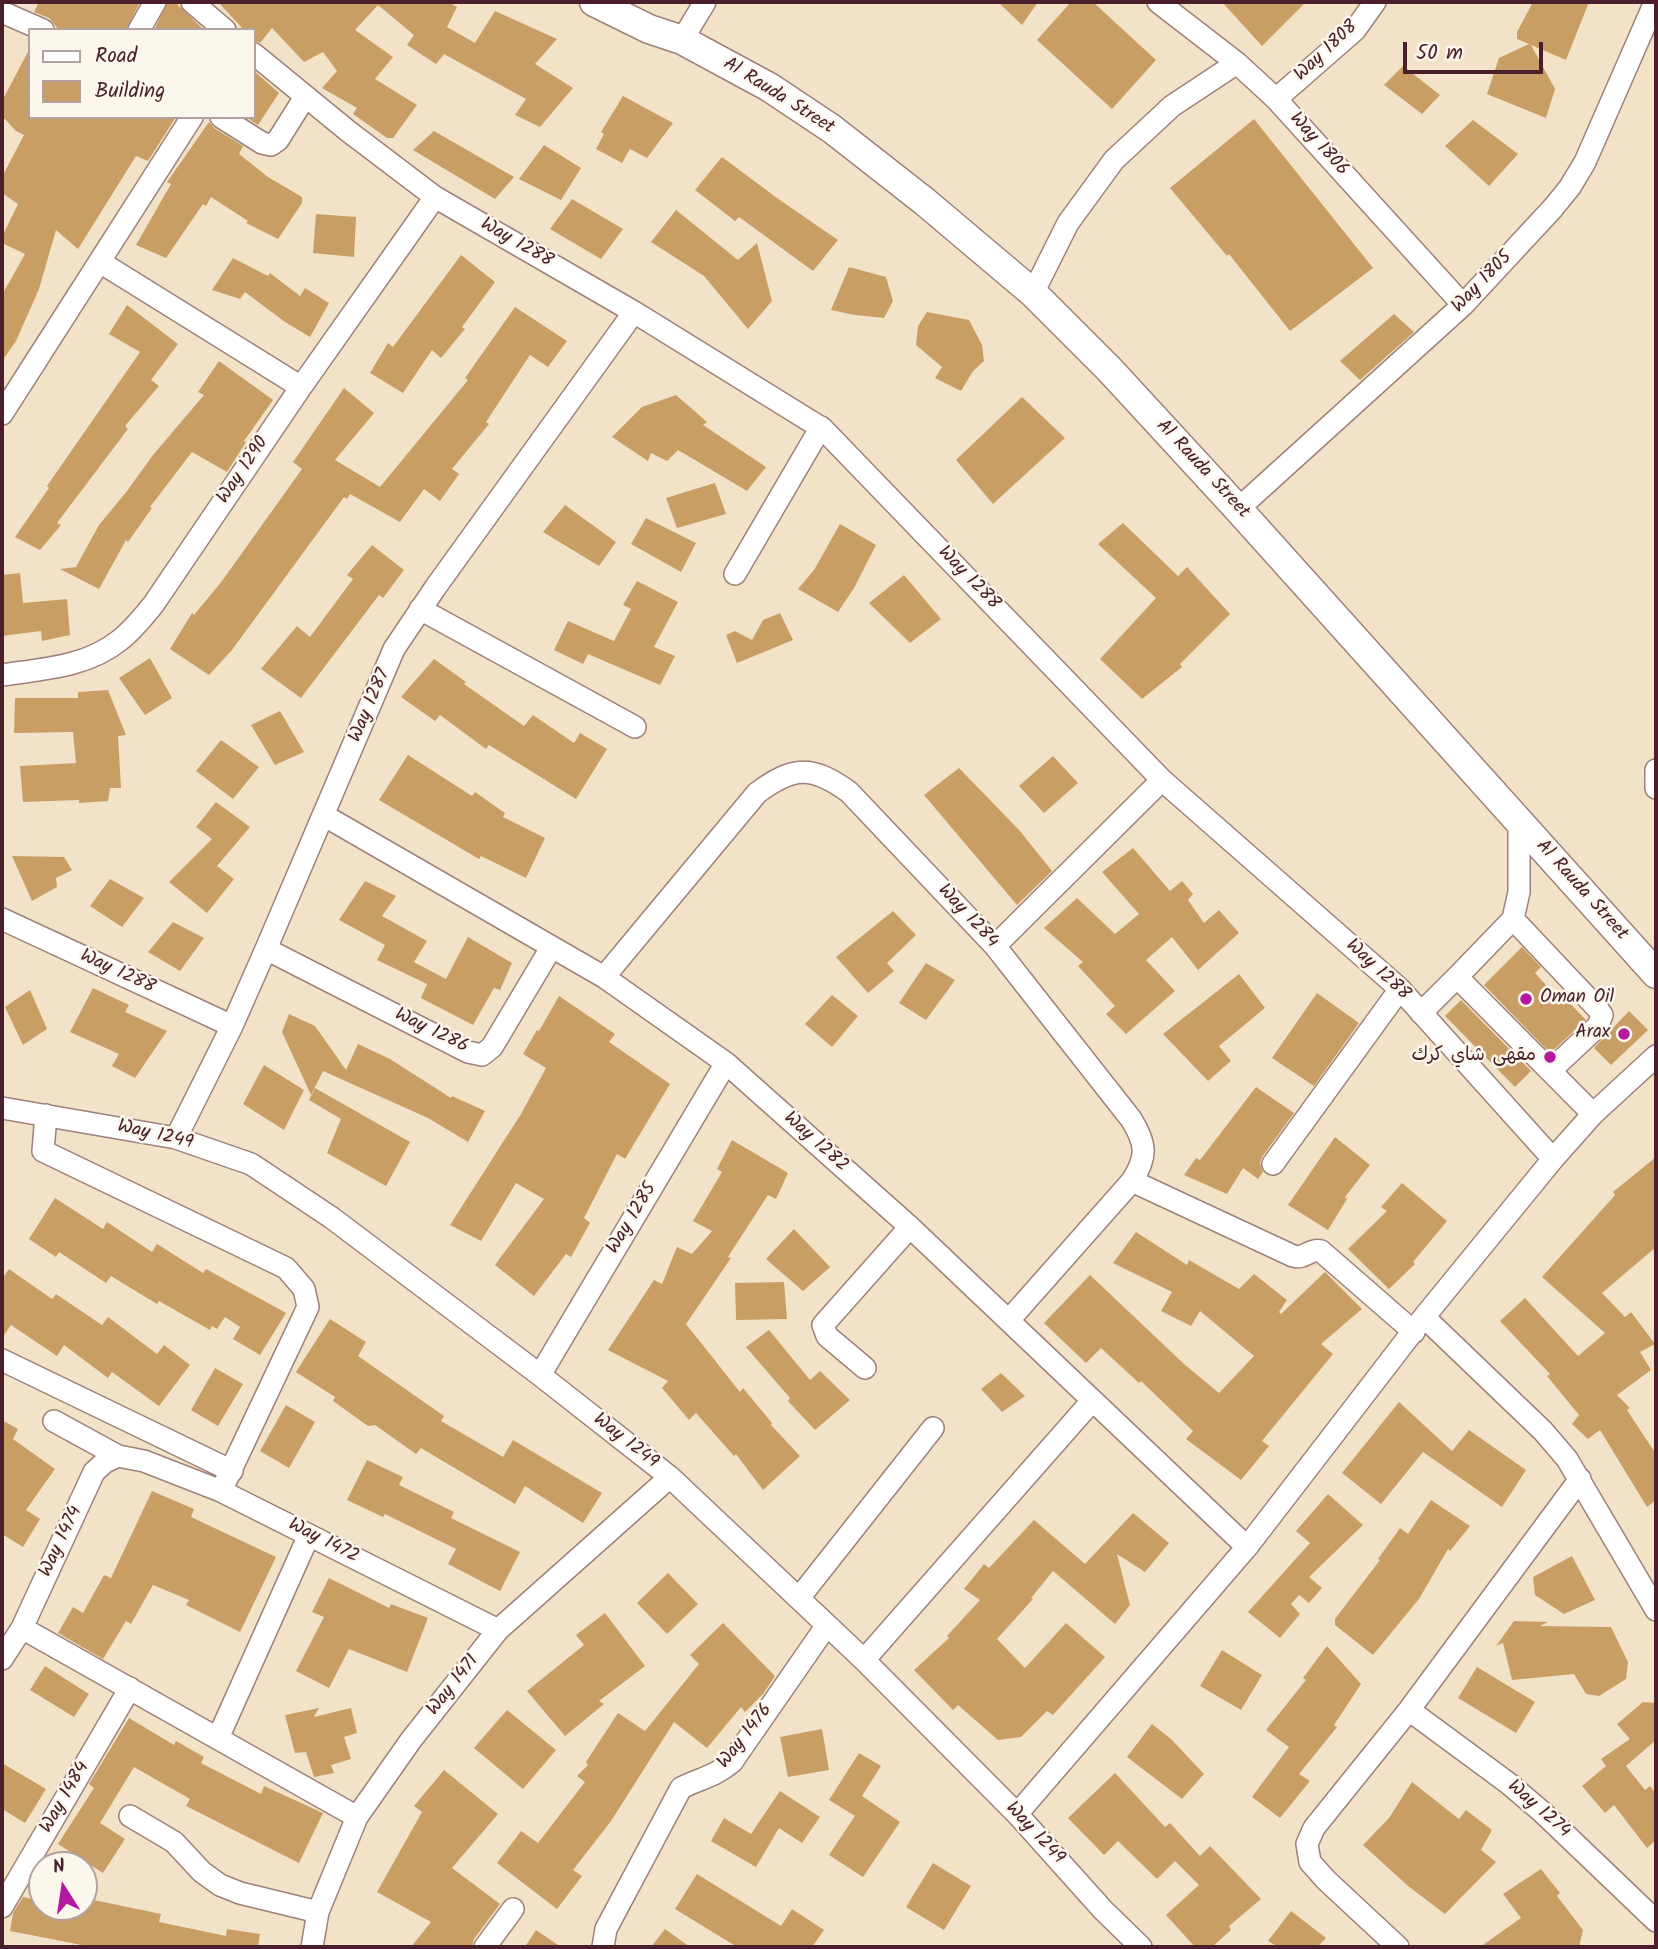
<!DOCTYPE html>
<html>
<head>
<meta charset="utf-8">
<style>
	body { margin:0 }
	#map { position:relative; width:1658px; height:1949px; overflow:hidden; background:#f2e3c8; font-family:Kalam,sans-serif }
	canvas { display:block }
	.frame { position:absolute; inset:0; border:4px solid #4a1f2b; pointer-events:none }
	.legend { position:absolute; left:28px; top:28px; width:228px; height:91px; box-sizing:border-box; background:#fbf7ec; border:2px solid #b4a19f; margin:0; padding:9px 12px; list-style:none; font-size:21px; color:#4a1f2b }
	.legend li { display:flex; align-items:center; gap:14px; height:35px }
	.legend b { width:35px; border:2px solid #b4a19f }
	.north { position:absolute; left:28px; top:1851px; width:70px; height:70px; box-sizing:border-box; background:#fbf7ec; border:2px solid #b4a19f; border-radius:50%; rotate:348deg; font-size:19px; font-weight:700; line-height:28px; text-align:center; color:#4a1f2b }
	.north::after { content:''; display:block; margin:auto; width:24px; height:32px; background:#b5179e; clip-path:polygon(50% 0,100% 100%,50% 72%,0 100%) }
	.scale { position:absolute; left:1403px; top:42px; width:140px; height:32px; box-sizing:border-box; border:4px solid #4a1f2b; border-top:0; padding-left:9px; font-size:21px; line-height:24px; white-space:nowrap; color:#4a1f2b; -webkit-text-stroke:5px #fbf7ec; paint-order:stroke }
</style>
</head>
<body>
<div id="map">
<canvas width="1658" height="1949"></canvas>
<div class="frame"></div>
<ul class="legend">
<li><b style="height:9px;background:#fff"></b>Road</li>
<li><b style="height:19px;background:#c99e65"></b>Building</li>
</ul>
<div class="north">N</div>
<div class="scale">50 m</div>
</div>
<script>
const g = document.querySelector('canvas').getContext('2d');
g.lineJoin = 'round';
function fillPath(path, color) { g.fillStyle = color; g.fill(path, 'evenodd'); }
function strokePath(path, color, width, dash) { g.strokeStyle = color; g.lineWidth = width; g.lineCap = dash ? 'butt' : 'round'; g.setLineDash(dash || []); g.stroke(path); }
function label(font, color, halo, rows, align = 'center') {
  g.font = font + ' Kalam,"Playpen Sans Arabic",sans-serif'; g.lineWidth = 5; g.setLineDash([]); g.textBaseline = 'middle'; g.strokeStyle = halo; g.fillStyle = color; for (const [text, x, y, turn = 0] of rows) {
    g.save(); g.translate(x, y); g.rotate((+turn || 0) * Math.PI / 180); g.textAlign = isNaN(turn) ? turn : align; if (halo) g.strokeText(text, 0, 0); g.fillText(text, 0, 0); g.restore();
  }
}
fillPath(new Path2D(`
	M39,2H140L126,30H59L49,18L34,12Z
	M168,2H175L204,30H154Z
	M218,2H448L457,7L447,27L475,43L495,11L557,39L535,64L573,88L540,127L515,115L526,99L444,54L436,64L407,45L414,35L378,5L355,30L393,57L375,79L417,105L393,138H387L353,114L357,108L322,88L337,71L323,52L304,62L272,28L260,43L254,41V30H244Z
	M998,2H1038L1022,25Z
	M1071,2H1093L1156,60L1112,109L1037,40Z
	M1222,2H1306L1262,46Z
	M1533,2H1589L1566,60L1531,45L1555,89L1546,118L1487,94L1499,58L1529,44L1517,39V32Z
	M30,48V117H176L148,161L136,156L78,249L56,230L39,289L16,341L2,361V295L25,254L2,243V237L18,204L2,193V177L24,135L16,131L2,116V101Z
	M1403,66L1440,95L1422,114L1384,85Z
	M254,71L279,93L258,125L246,117H254Z
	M623,96L673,123L647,158L630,149L622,163L596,149L604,134L601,132Z
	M1254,119L1373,268L1290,331L1229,254L1227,256L1170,188Z
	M1473,120L1518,154L1489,186L1445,146Z
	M209,122L214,128L243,146L239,154L268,177L302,197V203L278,239L246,223L248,221L211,197L206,206L203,204L166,258L136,245L171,184L167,182Z
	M434,131L514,177L495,199L413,150Z
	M544,145L581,168L561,200L519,179Z
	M722,157L777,198L838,240L813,271L739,217L735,221L695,190Z
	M572,199L623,229L601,259L550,229Z
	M676,210L738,260L757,243L772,301L748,329L704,276L651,242Z
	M316,214L356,217L354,257L313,253Z
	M461,255L495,282L462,327L465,329L441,358L432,350L403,393L370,373L388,343L393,347Z
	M233,258L268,276L270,273L300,296L305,288L329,303L310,337L285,322L245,292L240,299L212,290Z
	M849,267L886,277L893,301L884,318L855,315L831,310Z
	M127,305L178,344L151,380L159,386L125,426L128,429L57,523L61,525L40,550L15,537L49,488L47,486L140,352L109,334Z
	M515,307L567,341L548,367L530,355L486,422L489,424L452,469L459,474L440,501L424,489L400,522L350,494L347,499L344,497L232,650L209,675L170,649L192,613L194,615L222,581L302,469L293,462L344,388L374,413L335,460L380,487L468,380L465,378Z
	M927,312L969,320L982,345L984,361L973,371L961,391L935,378L942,367L916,345L918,326Z
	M1394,314L1414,332L1360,380L1340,361Z
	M219,361L273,400L244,441L246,442L227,472L192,452L150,507L152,508L128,542L126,540L99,589L60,569L76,567L99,525L127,491L153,455L204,395L198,392Z
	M676,395L707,422L703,425L766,467L747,491L678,450L667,461L651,453L648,461L612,437L642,407Z
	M1022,397L1065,438L993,504L956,460Z
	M715,483L726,514L677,528L666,498Z
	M565,505L616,542L599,566L543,532Z
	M646,518L696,543L681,572L631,544Z
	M1123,523L1178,576L1187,567L1230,614L1180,664L1182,667L1142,699L1100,659L1156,598L1098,544Z
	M840,524L876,545L854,588L838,612L798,589L814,570Z
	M372,545L404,570L383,598L379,595L301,698L261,669L297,626L310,637L353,579L347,575Z
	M20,573L23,603L67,599L70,635L42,641L41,631L2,636V575Z
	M904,575L941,619L910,643L869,603Z
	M637,581L678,602L654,647L675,656L660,685L588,654L583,664L554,650L568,621L614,641L631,609L623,605Z
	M780,613L793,640L737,663L726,635L735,631L752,640L763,620Z
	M150,658L172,698L145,715L119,678Z
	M434,659L466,682L464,684L524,726L533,715L574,743L580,733L607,749L576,799L489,745L486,749L440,715L435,721L401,697Z
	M108,690L126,735L118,736L121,788H110L108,801L79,803V800L23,802L20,766L76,763L73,732L14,733L15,698H78V692Z
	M280,711L304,752L275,765L251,725Z
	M221,740L259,767L233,799L196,771Z
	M408,755L472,796L475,792L505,813L503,817L545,838L526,878L481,856L479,859L379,800Z
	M1053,756L1078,783L1044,813L1019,786Z
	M959,768L1020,831L1052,871L1017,905L924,795Z
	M216,802L250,827L217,866L234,879L207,913L169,882L212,839L196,827Z
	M1133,848L1170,891L1182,881L1193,894L1188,900L1204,923L1219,910L1239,933L1198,970L1172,937L1146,960L1175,991L1126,1034L1106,1014L1115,1006L1078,966L1083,962L1044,928L1077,898L1115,934L1139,914L1102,872Z
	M12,856L64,857L72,870L56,878L57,887L32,901Z
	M110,879L144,898L122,927L90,906Z
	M365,881L396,896L382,916L427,941L414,962L446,979L468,937L512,963L500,990L494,988L473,1025L421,998L427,984L377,960L385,945L339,920Z
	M893,911L916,935L887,963L894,971L868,993L836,957Z
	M173,922L204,938L180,971L148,952Z
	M1522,947L1541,967L1535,973L1557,997L1560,993L1586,1020L1550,1053L1484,985Z
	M926,963L955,980L926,1020L899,1003Z
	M1239,974L1265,1008L1219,1046L1231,1061L1208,1081L1163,1034Z
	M93,988L129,1005L125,1012L167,1031L135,1078L112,1066L119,1054L70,1032Z
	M30,990L47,1029L23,1045L5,1007Z
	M1317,993L1359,1023L1314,1086L1272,1058Z
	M832,995L858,1016L832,1047L805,1024Z
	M559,996L615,1034L609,1042L670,1084L625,1159L617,1154L584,1218L590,1223L571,1257L566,1254L534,1296L495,1265L544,1199L516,1183L481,1241L450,1225L521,1114L546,1068L523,1054L537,1030L539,1031Z
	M1461,1000L1531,1071L1515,1087L1445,1016Z
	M1629,1011L1648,1030L1611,1065L1594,1048Z
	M289,1014L315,1026L346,1070L358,1044L390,1059L451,1098L452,1096L485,1111L468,1142L428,1118L323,1071L311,1095L282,1032Z
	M264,1065L304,1090L284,1130L243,1104Z
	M1256,1087L1294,1113L1262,1157L1260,1163L1263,1172L1258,1179L1243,1168L1227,1194L1184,1175L1196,1158L1200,1160Z
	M315,1088L410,1142L386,1186L327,1153L341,1119L309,1100Z
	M1335,1137L1370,1165L1345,1197L1347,1199L1328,1230L1288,1205Z
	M732,1140L788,1173L776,1199L768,1195L728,1257L731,1258L686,1324L740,1392L743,1388L772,1423L771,1425L800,1456L763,1490L736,1454L734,1456L696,1413L689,1420L662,1388L668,1381L608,1350L654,1280L662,1284L677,1247L692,1254L712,1231L693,1221L722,1172L717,1169Z
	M1656,1157V1247L1602,1293L1625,1317L1631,1312L1655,1344L1640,1352L1651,1370L1617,1395L1630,1408L1627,1410L1656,1454V1500L1647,1507L1600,1430L1588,1439L1572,1424L1579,1415L1547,1376L1550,1374L1500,1321L1525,1298L1578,1356L1605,1333L1542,1277L1615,1195L1613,1192Z
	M1402,1183L1447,1221L1413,1262L1415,1264L1389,1289L1348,1249L1387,1211L1381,1207Z
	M55,1198L103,1229L107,1222L152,1252L157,1244L203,1273L206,1269L286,1313L260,1355L233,1339L240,1327L225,1317L217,1329L212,1326L210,1330L159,1301L157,1304L111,1276L106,1283L59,1252L56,1257L29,1239Z
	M794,1229L830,1267L803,1291L766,1259Z
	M1136,1232L1187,1265L1189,1260L1239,1289L1254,1274L1287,1300L1279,1312L1281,1314L1325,1272L1362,1309L1321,1344L1333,1354L1262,1441L1269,1446L1241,1480L1186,1439L1193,1431L1141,1381L1139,1383L1101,1348L1086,1363L1044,1323L1090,1275L1184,1364L1219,1393L1254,1356L1200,1311L1191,1326L1161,1311L1172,1292L1113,1263Z
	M9,1269L52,1299L56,1294L102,1325L108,1317L157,1354L164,1345L190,1365L159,1406L112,1372L108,1378L64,1345L57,1356L11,1325L2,1338V1279Z
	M784,1282L787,1319L736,1320L735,1283Z
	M330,1319L366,1342L358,1356L444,1416L441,1421L503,1457L513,1440L602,1493L583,1523L525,1486L515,1504L421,1448L416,1454L375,1425L368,1426L333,1401L335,1397L296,1372Z
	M769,1330L810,1380L820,1371L850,1400L815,1430L788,1401L790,1398L746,1347Z
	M215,1368L243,1384L218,1426L191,1410Z
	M1001,1373L1025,1396L1002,1412L981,1389Z
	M1399,1402L1452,1451L1469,1430L1526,1470L1502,1507L1423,1452L1381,1504L1342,1473Z
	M286,1405L315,1422L289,1468L260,1451Z
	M2,1420L18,1429L13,1439L55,1469L26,1510L40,1519L23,1547L2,1534Z
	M367,1460L403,1477L399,1485L454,1512L451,1518L520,1552L500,1591L448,1564L456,1549L385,1514L383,1517L347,1500Z
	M152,1491L194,1509L191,1517L276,1557L240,1632L186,1605L189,1600L153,1585L131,1624L126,1621L103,1659L58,1633L73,1607L83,1613L104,1575L111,1578Z
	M1328,1494L1363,1525L1309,1577L1322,1588L1309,1603L1299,1595L1291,1604L1300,1614L1280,1638L1248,1612L1310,1543L1296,1531Z
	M1431,1500L1470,1526L1450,1551L1448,1549L1419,1599L1373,1655L1335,1625V1619L1380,1560L1378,1559L1400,1528L1408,1534Z
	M1133,1513L1169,1543L1145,1572L1117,1554L1130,1605L1115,1624L1053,1571L1031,1598L1033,1599L997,1639L1025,1668L1066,1623L1105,1657L1053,1715L1047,1711L1021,1737L998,1740L958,1705L953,1710L914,1670L949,1638L947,1636L980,1600L964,1589L984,1564L989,1568L1034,1520L1085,1564Z
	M1572,1556L1595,1600L1564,1614L1535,1595L1533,1577Z
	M668,1573L698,1604L667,1634L637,1603Z
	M329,1578L389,1608L391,1604L428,1618L407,1672L349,1649L329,1688L296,1671L324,1617L312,1612Z
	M605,1613L645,1666L599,1701L604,1704L565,1736L527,1691L584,1645L576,1635Z
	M1514,1621L1548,1622L1540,1626L1611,1627L1628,1662L1626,1679L1599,1696L1586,1694L1574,1674L1512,1680L1503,1643L1496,1646Z
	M723,1623L775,1676L763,1694L745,1712L741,1707L707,1748L674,1722L611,1821L573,1870L582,1876L557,1909L497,1863L521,1831L538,1843L585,1782L577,1776L588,1765L586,1762L618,1713L645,1731L699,1664L690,1655Z
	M1327,1646L1361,1684L1334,1725L1337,1727L1299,1774L1310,1781L1280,1818L1252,1797L1289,1747L1266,1730L1306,1680L1303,1678Z
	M1222,1650L1262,1675L1241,1710L1200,1686Z
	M45,1666L89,1694L74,1717L30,1690Z
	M1477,1667L1535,1702L1516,1733L1458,1698Z
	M1643,1702L1656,1703V1740L1626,1766L1645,1790L1650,1786L1656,1794V1840L1647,1848L1614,1805L1605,1813L1582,1786L1606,1766L1601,1759L1630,1739L1617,1724Z
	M319,1708L314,1717L351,1708L357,1733L344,1737L351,1759L331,1765L334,1773L314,1777L306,1752L295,1753L285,1715Z
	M507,1710L556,1750L523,1789L474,1748Z
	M129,1718L174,1745L176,1741L204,1757L201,1763L261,1794L264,1786L323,1813L299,1863L186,1806L190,1799L134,1767L100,1823L125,1839L103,1873L58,1844L94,1788L89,1784Z
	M1152,1724L1171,1739L1204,1774L1182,1799L1127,1757Z
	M822,1729L829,1770L788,1777L780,1737Z
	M859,1753L881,1766L862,1796L900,1822L863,1877L829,1855L855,1816L829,1800Z
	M2,1763L46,1789L25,1823L2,1809Z
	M444,1770L498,1814L452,1868L500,1904L474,1939L472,1947H411L431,1922L377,1892L422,1812L414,1806Z
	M1115,1773L1165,1827L1170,1823L1200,1856L1210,1846L1261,1899L1229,1926L1231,1930L1212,1947H1195L1166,1915L1199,1885L1175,1861L1157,1879L1118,1841L1104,1855L1068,1818Z
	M1412,1782L1459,1819L1466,1810L1492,1830L1481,1850L1496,1862L1445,1914L1408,1886L1363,1845L1389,1818Z
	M780,1791L820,1817L802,1843L779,1828L756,1867L711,1841L724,1818L751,1834Z
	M933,1863L971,1886L944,1930L906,1907Z
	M1541,1869L1560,1893L1557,1896L1583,1930L1579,1947H1480L1521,1918L1503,1894Z
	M697,1874L781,1926L792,1909L824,1930L812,1947H737L675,1909Z
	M23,1897L42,1901V1907H84V1898L161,1914L159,1922L226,1936L227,1929L260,1934L258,1947H92L10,1931L13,1913Z
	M1291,1911L1326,1938L1317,1947H1278L1268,1941Z
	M665,1929L690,1947H651Z
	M536,1930L561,1947H525Z`), '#c99e65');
const minor = new Path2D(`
	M192,2L225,30
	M1158,2L1237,63L1276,99L1463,305
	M2,12L43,30
	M139,30L155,2
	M682,40L705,2
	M254,54L348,131L435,197L634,312L823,429L1162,780L1400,989L1553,1159
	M1276,99L1355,30L1375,2
	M221,117L262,143L271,145L278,140L305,97
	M100,262L301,387
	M1033,293L1068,223L1114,160L1172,106L1237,63
	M2,414L192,117
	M1238,509L1463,305L1553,208L1570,187L1585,162L1655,2
	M735,574L821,427
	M420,609L635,727
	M2,675C42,669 87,667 120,640C133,630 143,617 153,605L301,387L435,197
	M1656,770V788
	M325,816L604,977L726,1063L910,1227L1247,1547
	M1519,822V892L1513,919L1457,977L1593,1114
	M2,919L232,1026
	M1513,919L1598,1009L1602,1015L1598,1026L1550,1071
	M995,946L1162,780
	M266,949L468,1052L482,1055L492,1047L551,948
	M604,977L757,793C793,766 812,765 849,792L995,946L1131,1119C1146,1143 1148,1156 1132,1181L1009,1320
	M1421,1013L1457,977
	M2,1108L176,1138L251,1164L332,1218L540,1375L670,1477L864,1660L1017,1814L1103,1910L1141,1947
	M46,1115L43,1151L286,1268L304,1289L308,1307L221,1491
	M176,1138L232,1026L266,949L394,649L435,588L634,312
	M1273,1164L1400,989
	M1132,1181L1293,1256C1304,1260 1310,1248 1321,1251L1414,1332
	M1424,1317L1543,1431L1567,1459L1656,1610
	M2,1360L232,1471
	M865,1368L827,1336L823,1325L910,1227
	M540,1375L726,1063
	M54,1421L118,1456
	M799,1598L933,1428
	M22,1628L357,1817
	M2,1659L22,1628L94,1472L105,1462L118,1456L144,1461L221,1491L498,1630
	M864,1660L1092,1401
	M1409,1710L1508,1783L1541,1811L1656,1921
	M218,1738L309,1535
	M1017,1814L1247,1547L1424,1317L1553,1159L1593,1114L1656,1056
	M130,1816L174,1842L202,1872L220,1885L240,1893L318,1912
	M2,1907L130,1688
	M312,1947L318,1912L357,1817L411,1740L498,1630L670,1477
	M485,1947L513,1909
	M603,1947L606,1929L681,1788C701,1778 714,1777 732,1762L827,1625
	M1398,1947L1326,1880L1310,1862L1307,1844L1314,1828L1409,1710L1580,1479`);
const major = new Path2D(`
	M594,2L649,29L682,40L769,87L832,129L924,201L1033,293L1110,370L1238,509L1656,974`);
strokePath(minor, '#9e817a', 24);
strokePath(major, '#9e817a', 31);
strokePath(minor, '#fff', 21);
strokePath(major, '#fff', 28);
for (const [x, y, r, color] of [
	[1526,999,7,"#b5179e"],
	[1624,1034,7,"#b5179e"],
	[1550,1057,7,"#b5179e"]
]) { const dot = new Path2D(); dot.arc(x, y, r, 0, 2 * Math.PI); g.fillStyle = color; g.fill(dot); strokePath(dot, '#fbf7ec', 2.5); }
label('19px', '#4a1f2b', '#fbf7ec', [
	["Way 1808",1327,52,-43],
	["Al Rauda Street",778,97,32],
	["Way 1806",1318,145,48],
	["Way 1288",516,244,30],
	["Way 1805",1483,283,-46],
	["Al Rauda Street",1202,470,47],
	["Way 1290",244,471,-56],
	["Way 1288",968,579,46],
	["Way 1287",371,706,-67],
	["Al Rauda Street",1581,891,48],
	["Way 1284",967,917,47],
	["Way 1288",1377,971,43],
	["Way 1288",117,973,25],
	["Way 1286",431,1032,26],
	["Way 1249",155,1136,13],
	["Way 1282",815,1143,42],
	["Way 1285",633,1219,-59],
	["Way 1249",625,1442,38],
	["Way 1474",62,1542,-65],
	["Way 1472",323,1542,27],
	["Way 1471",454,1686,-52],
	["Way 1476",746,1737,-52],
	["Way 1484",66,1798,-60],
	["Way 1274",1538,1810,41],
	["Way 1249",1034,1834,47]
]);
label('19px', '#4a1f2b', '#fbf7ec', [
	["Oman Oil",1540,999,"left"],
	["Arax",1610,1034],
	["مقهى شاي كرك",1536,1057]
], 'right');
</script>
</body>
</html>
